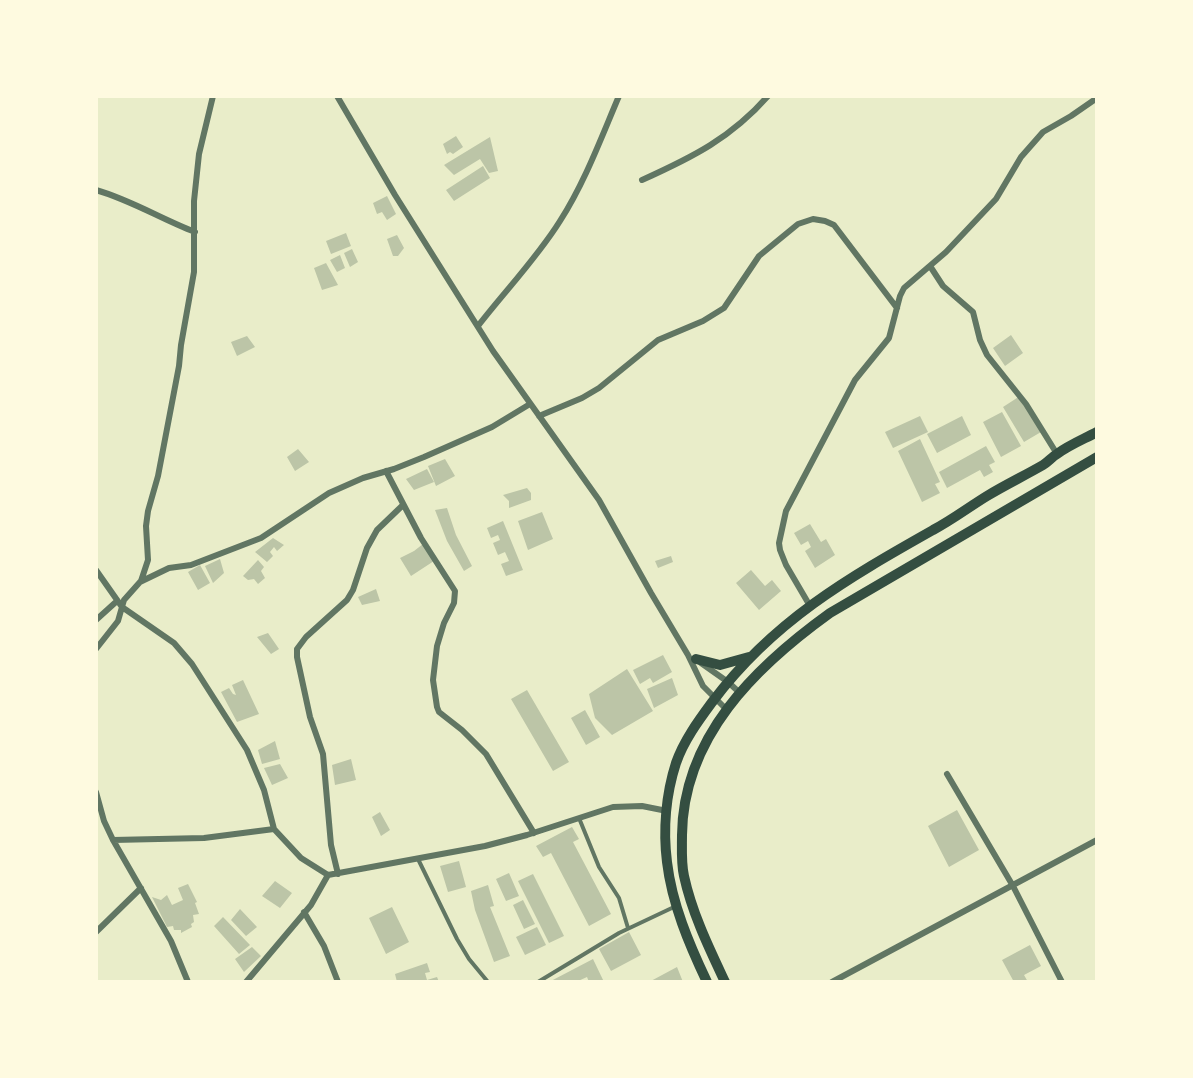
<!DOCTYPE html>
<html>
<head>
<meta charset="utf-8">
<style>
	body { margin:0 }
	#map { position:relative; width:1193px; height:1078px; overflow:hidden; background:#e9edc9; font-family:"Noto Serif",serif }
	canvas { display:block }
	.frame { position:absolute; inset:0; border:98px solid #fefae0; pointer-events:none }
</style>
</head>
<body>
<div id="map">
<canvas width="1193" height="1078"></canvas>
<div class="frame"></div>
</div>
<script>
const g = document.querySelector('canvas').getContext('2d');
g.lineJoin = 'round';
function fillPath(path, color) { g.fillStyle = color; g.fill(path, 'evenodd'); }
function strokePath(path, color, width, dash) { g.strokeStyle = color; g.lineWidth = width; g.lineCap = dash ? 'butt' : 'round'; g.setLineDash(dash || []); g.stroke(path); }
fillPath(new Path2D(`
	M456,136L463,147L453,154L450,152L447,154L443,144Z
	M490,137L498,171L489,173L480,159L454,175L444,165Z
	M483,166L490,178L454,201L446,190Z
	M387,196L396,214L387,220L382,212L377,214L373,203Z
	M346,233L351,246L331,254L326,241Z
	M397,235L404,248L398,256H393L387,239Z
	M352,249L358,262L350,267L344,253Z
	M340,255L345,268L337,272L330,260Z
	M326,263L338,285L322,290L314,268Z
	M1011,335L1023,353L1005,366L993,348Z
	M247,336L255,347L237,356L231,342Z
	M1020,396L1041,432L1024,442L1003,407Z
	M1002,412L1021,446L1001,457L983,422Z
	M920,416L928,432L893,448L885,432Z
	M962,416L971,435L937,453L927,434Z
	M920,439L940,482L935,484L940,493L922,502L898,451Z
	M986,446L995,462L989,465L993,472L984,477L980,470L947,488L939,472Z
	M298,449L309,462L295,471L287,457Z
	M445,459L455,476L436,486L428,466Z
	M427,469L434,482L414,490L406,479Z
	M527,488L531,493V500L509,508V501L503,495Z
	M447,508L456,535L472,566L464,571L447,541L435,510Z
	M542,512L553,539L528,550L518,521Z
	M503,521L523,570L506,576L501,564L509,561L505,552L498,555L493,543L500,540L498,535L491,538L487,528Z
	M810,524L821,542L826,539L835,555L815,568L805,551L811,547L808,541L801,545L794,533Z
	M273,538L284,545L277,551L274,547L270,552L273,556L267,562L255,552Z
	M423,544L434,561L411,576L400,558L414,551Z
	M671,556L673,562L658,568L655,561Z
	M220,559L224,573L213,583L205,566Z
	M258,560L264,567L261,571L265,578L258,584L254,579L248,580L243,576Z
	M200,565L210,583L198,590L188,572Z
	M751,570L765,586L772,580L781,591L759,610L736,583Z
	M376,589L380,601L362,605L358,597Z
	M268,633L279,649L271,654L257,637Z
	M663,655L672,672L653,683L650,678L640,684L633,670Z
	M627,669L653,711L612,735L595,718L589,694Z
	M672,678L678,695L654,708L647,689Z
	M243,680L259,714L237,722L221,692L229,688L233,694L236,695L232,685Z
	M527,690L569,762L553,771L511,699Z
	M585,710L600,737L586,745L571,718Z
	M275,741L280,759L262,764L258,750Z
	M351,759L356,780L335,785L332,765Z
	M280,764L288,778L272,785L264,768Z
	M957,810L979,850L949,867L928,826Z
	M380,812L390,830L381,836L372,817Z
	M572,827L579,839L573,842L611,914L589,926L551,853L543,857L536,846Z
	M459,861L466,887L448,892L440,866Z
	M509,873L519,896L506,901L496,879Z
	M533,874L564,936L549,943L518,881Z
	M275,881L292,893L280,908L262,896Z
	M188,884L197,902L195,903L199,914L193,915L194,922L191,924L192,927L181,933V930H174L173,926L167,927L152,897L161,900L167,895L172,905L183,900L178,888Z
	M488,885L494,906L490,907L510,956L494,962L475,910L471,891Z
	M523,900L535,924L524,929L513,905Z
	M392,907L409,942L386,954L369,918Z
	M240,909L257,927L246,936L231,920Z
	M223,917L250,945L239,954L214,926Z
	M537,927L546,945L525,955L516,937Z
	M629,932L641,955L611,971L599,949Z
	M1030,945L1041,966L1024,975L1028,982H1014L1002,960Z
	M252,947L261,956L244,972L235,959Z
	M593,959L604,982H589L587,977L576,982H549Z
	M427,963L430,972L425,973L427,980L437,977L439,982H397L395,974Z
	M677,967L683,982H649Z`), '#bcc5a7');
strokePath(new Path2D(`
	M579,818L599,867L619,898L628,928
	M418,859L457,939L469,959L488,982
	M538,982L619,933L674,907`), '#617663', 4);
strokePath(new Path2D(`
	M337,96L395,195L493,351L599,500L651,593L688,655L703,686L726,709
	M642,180C693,157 731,138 768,96
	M96,190C131,200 161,219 195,232
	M930,266L943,286L973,312L980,340L987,355L1026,404L1057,454
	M478,326C505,291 537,258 560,221C585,182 601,138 619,96
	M539,416L582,398L599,388L658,340L703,321L724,308L759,256L798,224L813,219L825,221L834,225L897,308
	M386,471L421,538L455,591L454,603L444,623L437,646L433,680L437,707L439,712L462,730L486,754L534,833
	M96,570L122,607L174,643L192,664L247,750L264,790L274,829L301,858L328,875
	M141,581L148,560L146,526L148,511L158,476L179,366L181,345L194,272V201L199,154L213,96
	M810,606L786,565L780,550L779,543L786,511L855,380L889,338L900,296L904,288L946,252L996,199L1021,157L1043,132L1071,116L1097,98
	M96,620L117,601
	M96,649L118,621L124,600L140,582L169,568L191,565L261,538L329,493L363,478L394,469L424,457L492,427L530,404
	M701,663L728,682L740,693
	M947,774L1013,886L1062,982
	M96,792L104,821L113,840L171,941L188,982
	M113,840L204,838L274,829
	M338,874L331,845L323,754L310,717L297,657V649L306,637L347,600L353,590L367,548L377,530L403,505
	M304,912L324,946L338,982
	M96,932L141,888
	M246,982L311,905L328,875L485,846L527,835L613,807L642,806L667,811
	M832,982L1097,840`), '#617663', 6);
strokePath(new Path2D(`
	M696,659L720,665L749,657
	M707,982C689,944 672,904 667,862C663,830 666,794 676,763C684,740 699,720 713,701C773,621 848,578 933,530C952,520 969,507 987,496C1005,485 1024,476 1043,465C1048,462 1052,457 1057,454C1069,445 1084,439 1097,432
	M725,982C709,948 692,913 684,876C681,863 682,848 682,835C683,737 755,667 830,613L1097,457`), '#344e41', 10);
</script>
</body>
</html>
